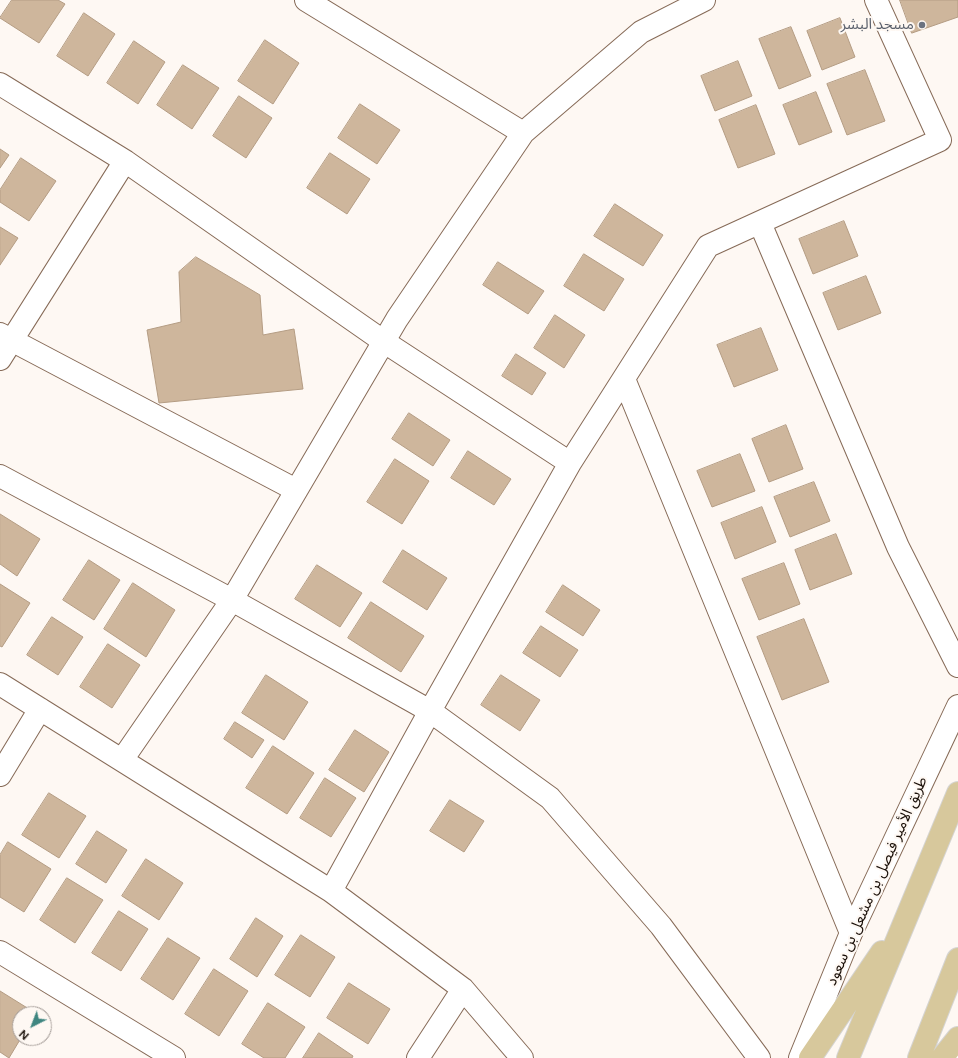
<!DOCTYPE html>
<html>
<head>
<meta charset="utf-8">
<style>
	body { margin:0 }
	#map { position:relative; width:958px; height:1058px; overflow:hidden; background:#fef8f3; font-family:Figtree,sans-serif }
	canvas { display:block }
	.north { position:absolute; left:12px; top:1006px; width:40px; height:40px; box-sizing:border-box; background:#fef8f3; border:1px solid #a29a95; border-radius:50%; rotate:222deg; font-size:11px; font-weight:700; line-height:16px; text-align:center; color:#180e07 }
	.north::after { content:''; display:block; margin:auto; width:14px; height:18px; background:#3f8680; clip-path:polygon(50% 0,100% 100%,50% 72%,0 100%) }
</style>
</head>
<body>
<div id="map">
<canvas width="958" height="1058"></canvas>
<div class="north">N</div>
</div>
<script>
const g = document.querySelector('canvas').getContext('2d');
g.lineJoin = 'round';
function fillPath(path, color) { g.fillStyle = color; g.fill(path, 'evenodd'); }
function strokePath(path, color, width, dash) { g.strokeStyle = color; g.lineWidth = width; g.lineCap = dash ? 'butt' : 'round'; g.setLineDash(dash || []); g.stroke(path); }
function label(font, color, halo, rows, align = 'center') {
  g.font = font + ' Figtree,"Noto Sans Arabic",sans-serif'; g.lineWidth = 4; g.setLineDash([]); g.textBaseline = 'middle'; g.strokeStyle = halo; g.fillStyle = color; for (const [text, x, y, turn = 0] of rows) {
    g.save(); g.translate(x, y); g.rotate((+turn || 0) * Math.PI / 180); g.textAlign = isNaN(turn) ? turn : align; if (halo) g.strokeText(text, 0, 0); g.fillText(text, 0, 0); g.restore();
  }
}
const building = new Path2D(`
	M12,0H58L65,4L39,43L0,18Z
	M900,0H958V17L912,33Z
	M84,13L115,34L88,76L57,56Z
	M840,18L855,57L822,70L807,31Z
	M791,27L811,76L779,89L759,39Z
	M265,40L299,63L273,104L238,81Z
	M134,41L165,62L138,104L107,83Z
	M738,61L752,96L715,111L701,76Z
	M183,65L219,88L192,129L157,105Z
	M865,70L885,121L847,135L827,84Z
	M816,92L832,132L799,145L783,105Z
	M239,96L272,118L246,158L213,136Z
	M360,104L400,130L377,164L338,138Z
	M756,105L775,154L738,168L719,120Z
	M0,149L9,155L0,168Z
	M330,153L370,179L347,214L307,188Z
	M21,158L56,181L29,221L0,202V190Z
	M615,204L663,235L643,266L594,236Z
	M844,221L858,256L813,274L799,239Z
	M0,227L18,238L0,265Z
	M584,254L624,279L604,311L564,286Z
	M196,257L260,295L263,335L294,329L303,389L159,403L147,330L181,322L179,272Z
	M498,262L544,291L528,314L483,285Z
	M866,276L881,313L838,330L823,293Z
	M555,315L585,335L564,368L534,348Z
	M761,328L778,370L734,387L717,345Z
	M516,354L546,373L532,395L502,376Z
	M409,413L450,440L433,466L392,439Z
	M786,425L803,469L769,482L752,439Z
	M468,451L511,479L494,505L451,478Z
	M740,454L755,491L712,507L697,471Z
	M395,459L429,481L402,524L367,502Z
	M814,482L830,521L790,537L774,497Z
	M762,507L776,542L735,559L721,523Z
	M0,514L40,539L17,576L0,564Z
	M836,534L852,574L810,590L795,550Z
	M403,550L447,578L427,610L383,582Z
	M89,560L120,580L94,620L63,600Z
	M784,563L800,604L759,620L742,579Z
	M317,565L362,593L340,627L295,599Z
	M133,583L175,610L146,657L104,629Z
	M0,584L30,603L2,647L0,646Z
	M563,585L600,610L583,636L546,612Z
	M371,602L424,636L401,672L348,638Z
	M52,617L83,637L58,675L27,655Z
	M804,619L829,682L782,700L757,637Z
	M541,626L578,650L560,677L523,653Z
	M108,644L140,665L112,708L80,687Z
	M266,675L308,702L284,740L242,713Z
	M501,675L540,700L520,731L481,705Z
	M235,722L264,740L252,758L224,739Z
	M355,730L389,752L364,792L329,770Z
	M273,746L314,773L287,814L246,788Z
	M325,778L356,798L331,837L300,818Z
	M49,793L86,816L59,858L22,835Z
	M450,800L484,821L464,852L430,831Z
	M97,831L127,850L106,883L76,864Z
	M8,842L51,869L24,912L0,897V855Z
	M146,859L183,883L159,920L122,896Z
	M67,878L103,900L75,943L40,920Z
	M119,911L148,929L121,971L92,953Z
	M256,918L283,936L257,977L230,959Z
	M301,935L335,957L310,997L275,975Z
	M168,938L200,958L173,1000L141,979Z
	M214,969L248,991L219,1036L185,1014Z
	M349,983L390,1009L368,1044L327,1018Z
	M0,991L37,1014H20V1038H21L9,1058L0,1052Z
	M268,1003L305,1027L285,1058H264L242,1044Z
	M319,1033L353,1056L352,1058H303Z`);
fillPath(building, '#ceb69c');
strokePath(building, '#b49c83', 1);
const street = new Path2D(`
	M306,0L523,133
	M0,84L125,161L383,341L570,463
	M760,223L898,547L958,666
	M0,334L296,490
	M0,359L125,161
	M624,379L851,933
	M0,476L232,600L430,711L550,798L661,926L759,1058
	M0,684L331,891L463,989L522,1058
	M122,760L232,600L397,319L523,133L641,32L704,0
	M0,775L40,709
	M331,891L430,711L570,463L708,246L940,140L876,0
	M0,952L174,1058
	M418,1058L463,989`);
const secondary = new Path2D(`
	M800,1058L851,933L958,706
	M958,1058V1057`);
const primary = new Path2D(`
	M810,1058L882,952
	M848,1058L958,793
	M919,1058L958,959
	M942,1058L958,1038`);
strokePath(street, '#866a57', 24);
strokePath(secondary, '#866a57', 24);
strokePath(primary, '#d5d4d2', 24);
strokePath(street, '#fff', 22);
strokePath(secondary, '#fff', 22);
strokePath(primary, '#d7c89c', 22);
for (const [x, y, r, color] of [
	[922,25,4,"#6b7280"]
]) { const dot = new Path2D(); dot.arc(x, y, r, 0, 2 * Math.PI); g.fillStyle = color; g.fill(dot); strokePath(dot, '#fef8f3', 1.5); }
label('15px', '#5b616d', '#fef8f3', [
	["مسجد البشر",914,25]
], 'right');
label('15px', '#180e07', '#fef8f3', [
	["طريق الأمير فيصل بن مشعل بن سعود",877,881,-66]
]);
</script>
</body>
</html>
